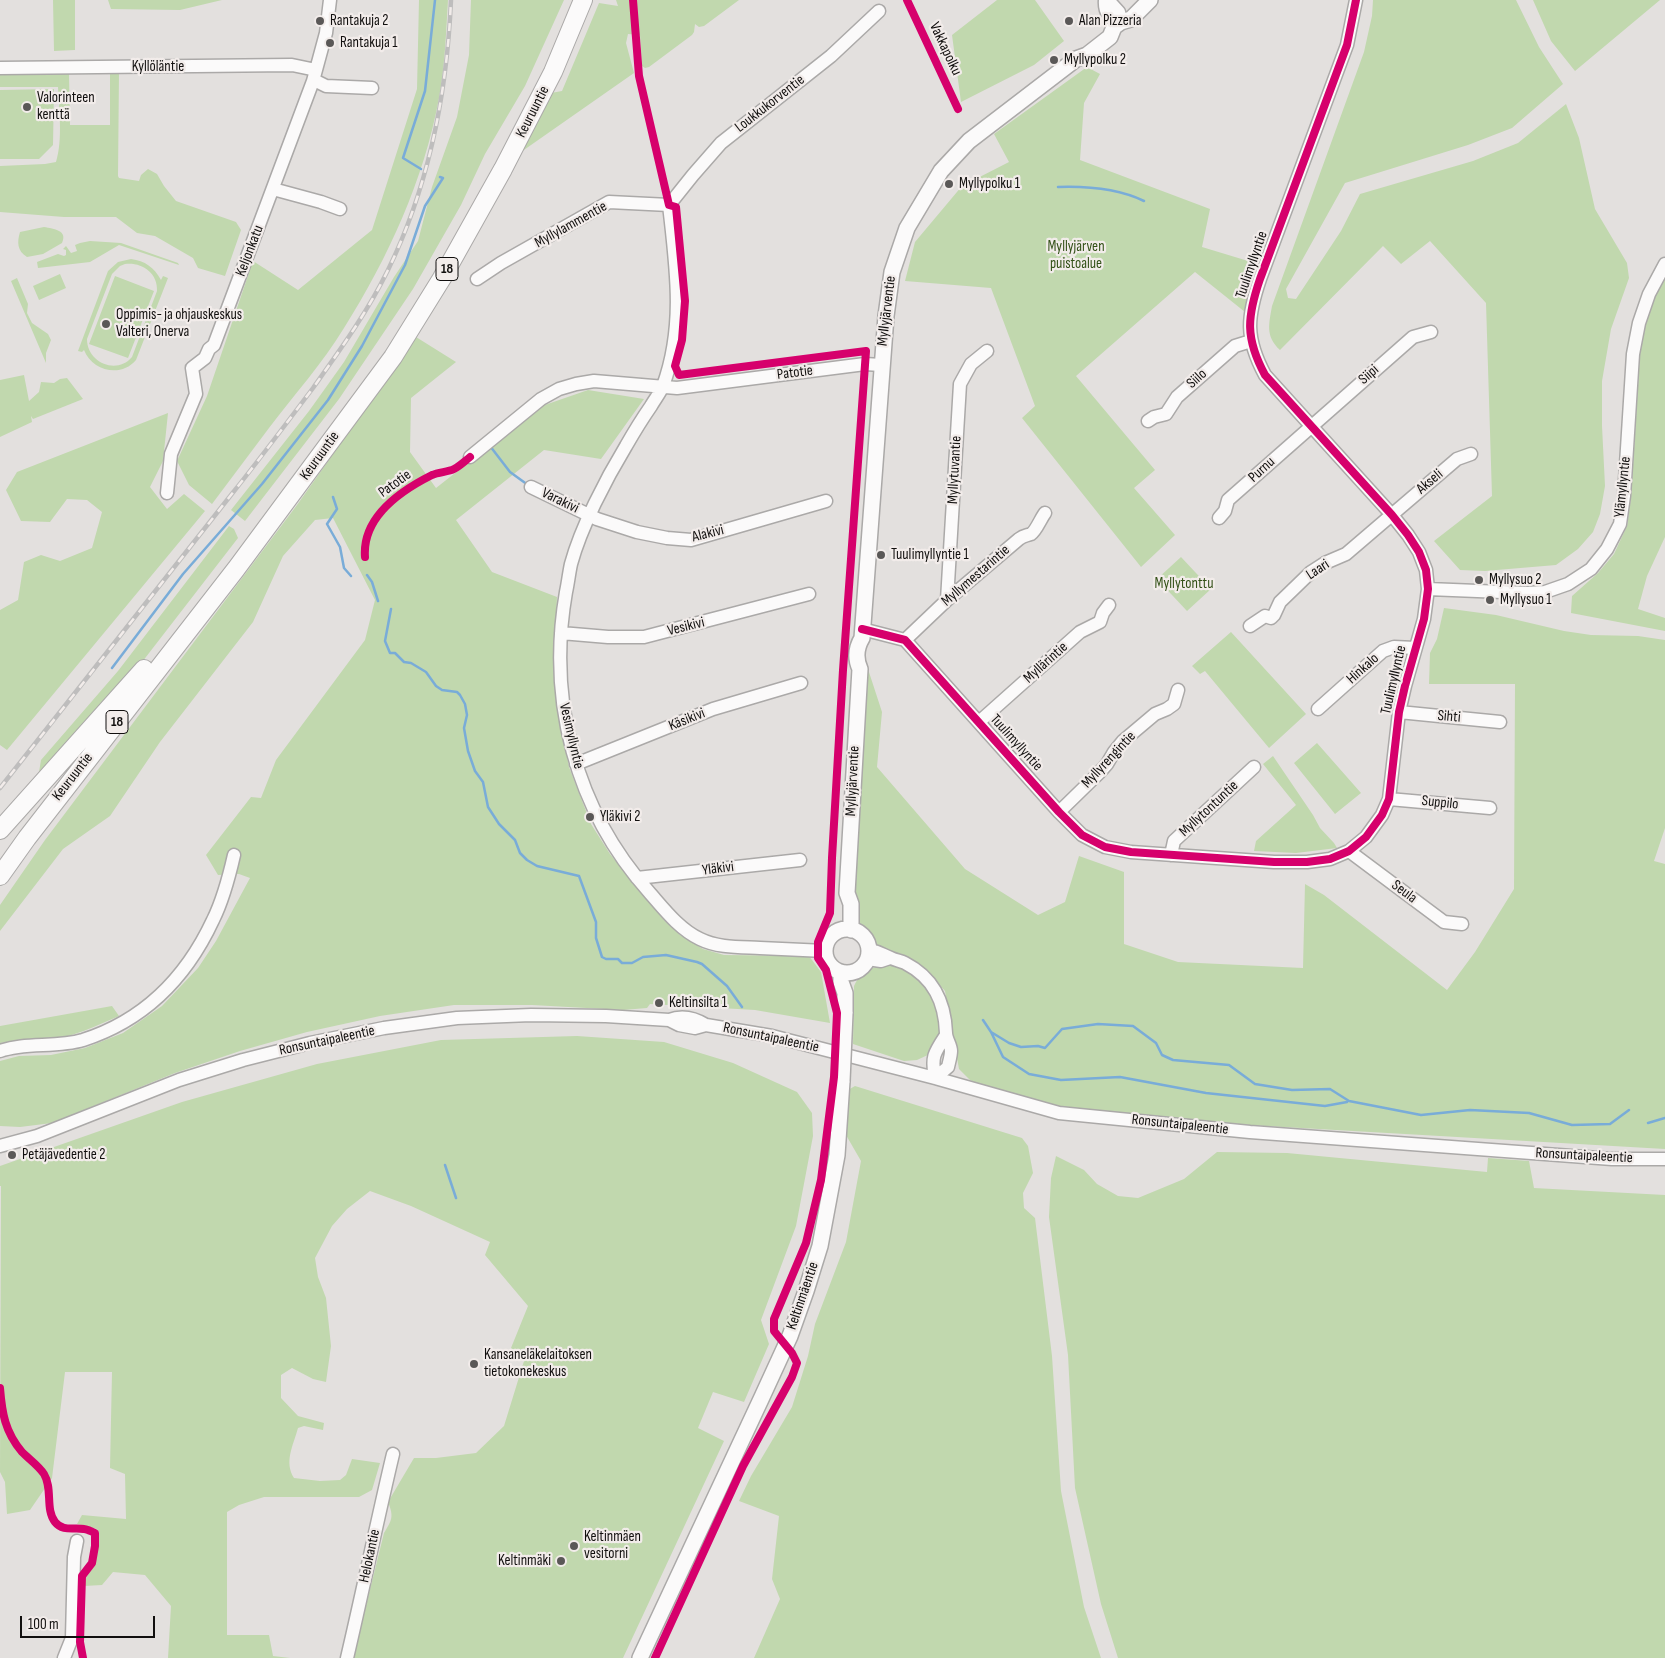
<!DOCTYPE html>
<html>
<head>
<meta charset="utf-8">
<style>
	body { margin:0 }
	#map { position:relative; width:1665px; height:1658px; overflow:hidden; background:#e3e0de; font-family:"Sofia Sans Condensed",sans-serif }
	canvas { display:block }
	.scale { position:absolute; left:20px; top:1616px; width:135px; height:22px; box-sizing:border-box; border:2px solid #110f0e; border-top:0; padding-left:6px; font-size:15px; line-height:18px; white-space:nowrap; color:#110f0e; -webkit-text-stroke:4px #f2ecea; paint-order:stroke }
</style>
</head>
<body>
<div id="map">
<canvas width="1665" height="1658"></canvas>
<div class="scale">100 m</div>
</div>
<script>
const g = document.querySelector('canvas').getContext('2d');
g.lineJoin = 'round';
function fillPath(path, color) { g.fillStyle = color; g.fill(path, 'evenodd'); }
function strokePath(path, color, width, dash) { g.strokeStyle = color; g.lineWidth = width; g.lineCap = dash ? 'butt' : 'round'; g.setLineDash(dash || []); g.stroke(path); }
function label(font, color, halo, rows, align = 'center') {
  g.font = font + ' "Sofia Sans Condensed",sans-serif'; g.lineWidth = 4.5; g.setLineDash([]); g.textBaseline = 'middle'; g.strokeStyle = halo; g.fillStyle = color; for (const [text, x, y, turn = 0] of rows) {
    g.save(); g.translate(x, y); g.rotate((+turn || 0) * Math.PI / 180); g.textAlign = isNaN(turn) ? turn : align; if (halo) g.strokeText(text, 0, 0); g.fillText(text, 0, 0); g.restore();
  }
}
fillPath(new Path2D(`
	M53,0H75V50L54,51Z
	M108,0H222L180,10L111,9Z
	M419,0H448C446,33 445,66 439,98C424,180 388,258 344,328C322,364 294,395 269,428C250,453 231,479 212,504L189,485L177,461L207,396L253,261L298,290L372,230L417,89Z
	M471,0H564L525,86L485,154L461,205L413,289L339,399L245,521L231,510L309,411L344,362L394,277L418,241L432,187L457,117L469,55Z
	M616,0H739L704,26L699,27L695,24L694,32L692,35L649,67L645,68L642,66L640,35L628,34L626,43L634,73L521,152L551,93L562,91L599,3L618,6Z
	M997,0H1035L1064,41L1034,65L961,102L952,35Z
	M1373,0H1516L1539,47L1563,84L1512,128L1468,145L1345,183L1286,289L1288,298L1296,299L1341,231L1360,194L1473,161L1518,143L1566,104L1579,138L1595,209L1627,263L1629,278L1611,329L1602,381V426L1605,486L1600,514L1593,532L1578,549L1556,565L1485,571L1460,570L1434,541L1492,496L1486,303L1430,241L1401,264L1383,246L1280,350C1265,336 1269,324 1272,306L1364,52L1372,16Z
	M1533,0H1660L1575,71L1551,41Z
	M1087,67L1100,74L1084,103L1080,160L1210,209L1202,247L1258,264L1245,312L1195,272L1076,376L1155,470L1134,488L1175,535L1141,567L1022,418L1035,406L991,288L905,281L915,242L962,186L1009,162L994,134Z
	M110,72H119L118,176L119,178L139,181L141,175L148,169L157,174L164,186L176,201L236,222L241,230L225,276L198,268L193,258L155,236L137,233L116,217H64L0,212V166L45,164L56,162C63,140 59,109 58,87H0V74H69L70,125H110Z
	M54,89L53,145L39,159H0V90Z
	M44,227C54,229 68,230 62,243L43,254L27,257C17,251 17,242 20,232Z
	M90,241L121,243L178,263L179,265L119,245L90,262L38,268L37,262L58,254L64,256L66,255V250L63,249L66,246L71,253L77,251L75,245L80,243Z
	M131,259C145,261 154,267 161,280L163,276L168,278L136,360C121,378 92,371 84,350L82,352L78,351L108,271L118,262ZM125,264C142,262 158,273 157,291L132,357C117,375 87,363 87,339L112,274L120,266Z
	M60,274L66,288L39,300L33,286Z
	M115,276L154,291L128,358L89,344Z
	M17,278L28,304L27,313L32,323L48,334L51,340L46,353V363L11,281Z
	M1665,278V537L1647,576L1638,609L1665,618V631L1571,613L1572,596L1598,573L1614,554L1627,526L1631,498L1640,354L1646,322L1656,293Z
	M416,337L456,362L411,398L410,452L436,488L539,407L588,390L644,399L601,459L544,450L456,520L492,572L557,597L554,681L569,767L591,824L610,854L663,919L680,935L703,949L724,955L809,956L821,972L830,1023L755,1010L650,1004L647,1008L623,1010L532,1005H454L380,1016L307,1032L240,1051L175,1073L52,1123L20,1127L0,1126V1061L19,1056L51,1055L85,1048L123,1033L162,1006L198,968L216,941L250,878L239,874L218,875L206,855L251,797L261,798L276,760L365,640L375,600L333,518L315,520L283,556L253,622L160,742L110,816L63,849L0,931V905L45,840L297,505Z
	M24,375L29,401L39,392L41,382L54,383L60,379L67,378L83,399L33,419L31,416L32,422L0,437V380Z
	M168,413L163,461L150,487L167,509L184,494L205,511L7,750L0,745V610L18,600L24,562L41,555L60,561L92,548L102,512L87,500L67,499L50,522L21,521L6,490L17,472Z
	M229,526L234,529L238,538L139,666L48,768L39,772L41,760L118,671Z
	M1181,557L1211,589L1187,611L1157,579Z
	M1444,608L1496,615L1564,631L1591,635L1638,636L1665,640V828L1654,861L1665,864V1149L1249,1125L1062,1107L983,1086L970,1080L959,1069L945,991L923,967L897,953L876,945L860,929L855,903L867,666L882,712L877,767L965,869L1038,915L1065,902L1079,856L1124,872V944L1178,962L1303,968L1305,884L1324,895L1447,990L1475,952L1514,889L1515,684H1429L1430,653L1437,639Z
	M1231,632L1306,714L1269,748L1205,671L1200,674L1192,666Z
	M1317,743L1361,793L1335,814L1294,763Z
	M1273,756L1313,815L1320,828L1334,843L1337,848L1296,853L1254,851L1256,841L1296,805L1263,764Z
	M882,965H898L912,974L927,988L934,1000L939,1013L940,1029L937,1042L930,1054L917,1060L904,1061L853,1044L854,986C859,974 870,968 882,965Z
	M112,1006L119,1016C96,1026 73,1037 48,1040C31,1041 16,1040 0,1043V1026Z
	M577,1036L664,1042L733,1063L797,1092L812,1113L813,1136L796,1226L761,1320L769,1344L744,1402L713,1392L698,1428L724,1441L623,1658H353L384,1533C392,1520 394,1517 388,1502L414,1458H436L476,1453L504,1426L524,1361L511,1348L528,1306L485,1255L490,1242L411,1206L370,1191L347,1209L332,1226L315,1258L318,1277L326,1298L331,1346L326,1382L313,1379L292,1368L281,1375V1398L298,1416L324,1423L323,1430L304,1426L298,1428C293,1446 284,1462 294,1478L320,1481L340,1480L346,1475L352,1459L380,1463L372,1490L359,1497H264L239,1505L227,1512V1635H269L273,1656L290,1658H168L171,1606L145,1575L113,1572L102,1585L84,1586C84,1577 90,1573 94,1565C99,1555 98,1540 97,1529L77,1524L82,1515L126,1519L125,1474L110,1468L112,1372H65L52,1478L30,1510L7,1514L5,1482L0,1472L1,1186H0V1166L182,1102L317,1064L441,1040Z
	M855,1086L1022,1138L1028,1146L1033,1173L1023,1193L1024,1208L1035,1218L1052,1356L1061,1491L1084,1607L1101,1658H754L780,1599L772,1579L779,1516L739,1501L751,1476L792,1407L808,1356L815,1324L846,1242L861,1161L846,1135L848,1090Z
	M1217,1152L1287,1153L1487,1172L1488,1158L1529,1161L1534,1188L1665,1195V1658H1118L1101,1604L1075,1488L1068,1355L1049,1217L1051,1178L1056,1156L1084,1170L1097,1184L1118,1196L1138,1198L1184,1179Z`), '#c1d8ae');
strokePath(new Path2D(`
	M421,169L403,158L425,91L435,0
	M1058,187C1087,186 1117,188 1144,201
	M490,446L510,472L528,485
	M333,497L337,509L327,524L340,547L344,568L351,576
	M367,575L372,582L378,601
	M391,609L385,641L390,653H395L404,662L411,663L426,672L436,686L442,690L457,692L460,695L465,704L467,715L464,728L468,751L475,771L483,782L488,807L499,824L515,840L520,853L527,860L537,866L579,876L596,922V938L602,957L606,959H618L622,963H632L643,957L666,955L697,962L702,964L727,986L742,1007
	M112,668L183,574L262,484L328,400L362,346L405,265L425,206L443,178L440,177
	M983,1020L991,1032L1009,1043L1021,1047L1038,1046L1045,1048L1062,1029L1098,1024L1133,1026L1156,1043L1162,1055L1173,1060L1229,1065L1255,1084L1292,1090L1330,1089L1349,1101L1421,1115L1470,1110L1529,1113L1572,1125L1610,1124L1629,1110
	M991,1032L1003,1057L1029,1074L1061,1080L1120,1077L1206,1093L1325,1106L1347,1102
	M1648,1123L1665,1118
	M445,1165L456,1198`), '#79acd8', 2.5);
const minor = new Path2D(`
	M1105,0C1104,13 1109,18 1121,22L1119,12L1108,0
	M0,68L292,65L316,70
	M313,81L318,82L326,86L372,88
	M273,189L321,202L340,209
	M669,205C676,267 685,326 663,386C660,393 655,399 651,406C642,419 634,432 626,446C606,479 581,527 571,564C569,573 568,583 566,592C547,700 575,809 649,892C664,909 679,929 700,939C718,948 740,947 760,948C782,949 803,950 825,951
	M669,205L693,175L721,143L831,56L879,11
	M477,279L501,263L609,202L669,205
	M1148,421L1154,417L1166,414L1177,397L1235,346L1251,341
	M470,457L541,399L559,389L576,384L594,381L677,388L865,364L881,365
	M531,487L597,519L637,532L667,538L691,540L826,501
	M167,493L171,454L196,394L192,368L205,358L209,349L214,345L313,81L326,33L330,0
	M1219,518L1225,511L1228,500L1413,337L1431,332
	M1428,589L1527,593L1545,592L1568,584L1591,569L1607,549L1620,524L1624,496L1633,354L1639,323L1649,294L1665,264
	M947,600L960,384L971,364L987,351
	M1250,626L1265,616L1271,618L1274,615L1280,602L1311,572L1325,563L1346,554L1457,459L1471,454
	M862,629L905,640L1059,812L1082,835L1105,847L1131,852L1274,862H1307L1330,859L1349,851L1366,837L1382,815L1389,799L1399,712L1405,686L1424,619L1428,589L1426,570L1419,552L1408,535L1392,515L1265,375C1245,338 1247,317 1260,279L1347,45L1356,0
	M561,633L608,637H644L809,594
	M905,640L947,600L1019,539C1024,535 1026,536 1031,534C1036,531 1041,518 1045,513
	M1318,709L1383,651L1394,647L1415,648
	M1399,712L1500,722
	M979,722L1080,632L1100,622L1103,613L1109,605
	M576,764L713,709L801,683
	M1389,799L1490,808
	M1059,812L1099,773L1107,764L1114,752L1123,741L1155,714L1167,709L1174,704L1178,690
	M1349,851L1444,922L1462,924
	M1171,855L1174,841L1254,767
	M637,878L800,860
	M869,950C880,952 881,954 891,958C895,960 901,961 905,963C934,978 945,1002 946,1033C946,1039 951,1045 951,1051C951,1056 949,1062 948,1067L935,1078
	M868,959L881,961L890,958
	M669,1020C682,1015 693,1017 706,1025L772,1036L935,1078L1059,1113L1250,1132L1612,1159H1665
	M0,1051C26,1042 56,1048 83,1040C145,1020 186,978 213,920C223,900 229,877 234,855
	M935,1078C931,1057 934,1053 946,1035
	M0,1146L37,1136L179,1080L243,1060L310,1043L384,1028L457,1018L531,1015L606,1016L669,1020L679,1025L695,1028L706,1025
	M64,1658L72,1638L74,1557L77,1541
	M347,1658C363,1590 377,1521 393,1454`);
const major = new Path2D(`
	M825 951a22 22 0 1 1 44 0a22 22 0 1 1-44 0Z
	M851,930V904L847,893L860,669C855,658 856,648 862,638L886,316L892,272L907,228L941,171L969,141L1076,59L1087,55L1110,37L1114,27L1121,22L1131,19L1150,0
	M841,973V982L845,993V1013
	M640,1658L762,1397L790,1336L806,1291L820,1246L837,1155L842,1081`);
const highway = new Path2D(`
	M0,830L144,669
	M0,876L27,838L236,569L393,357L442,278L503,169L553,72L583,0`);
strokePath(minor, '#aba9a8', 15);
strokePath(major, '#aba9a8', 18);
strokePath(highway, '#aba9a8', 20);
strokePath(minor, '#fbfafa', 12);
strokePath(major, '#fbfafa', 15);
strokePath(highway, '#fbfafa', 18);
const rail = new Path2D(`
	M0,788C77,691 154,593 231,495C259,460 286,424 313,388C340,350 367,313 388,270C429,186 447,93 451,0`);
strokePath(rail, '#bebdbd', 4.5);
strokePath(rail, '#f2ecea', 2.5, [8]);
const majorBridge = new Path2D(`
	M842,1081L845,1013`);
strokePath(majorBridge, '#aba9a8', 18, []);
strokePath(majorBridge, '#fbfafa', 15);
strokePath(new Path2D(`
	M633,0L639,76L669,205L676,207L685,301L682,340L675,366L679,375L866,351L843,670L832,858L830,913L818,942V958L826,970L837,1013L834,1077L821,1180L806,1243L774,1319V1331L792,1353L797,1363L792,1377L743,1466L655,1658
	M907,0L958,109
	M365,557C362,517 400,491 432,475C439,472 448,472 454,469C460,466 465,461 470,457
	M862,629L905,640L1059,812L1082,835L1105,847L1131,852L1274,862H1307L1330,859L1349,851L1366,837L1382,815L1389,799L1399,712L1405,686L1424,619L1428,589L1426,570L1419,552L1408,535L1392,515L1265,375C1245,338 1247,317 1260,279L1347,45L1356,0
	M0,1388C2,1413 5,1432 22,1452C29,1459 39,1466 44,1474C53,1489 45,1509 55,1522C63,1532 74,1527 84,1529C87,1529 92,1532 95,1533V1546L92,1563L82,1576L80,1642L83,1658`), '#d6006c', 8);
for (const [x, y, r, color] of [
	[320,21,5,"#5a5857"],
	[1069,21,5,"#5a5857"],
	[330,43,5,"#5a5857"],
	[1054,60,5,"#5a5857"],
	[27,107,5,"#5a5857"],
	[949,184,5,"#5a5857"],
	[106,324,5,"#5a5857"],
	[881,555,5,"#5a5857"],
	[1479,580,5,"#5a5857"],
	[1490,600,5,"#5a5857"],
	[590,817,5,"#5a5857"],
	[659,1003,5,"#5a5857"],
	[12,1155,5,"#5a5857"],
	[474,1364,5,"#5a5857"],
	[574,1546,5,"#5a5857"],
	[561,1561,5,"#5a5857"]
]) { const dot = new Path2D(); dot.arc(x, y, r, 0, 2 * Math.PI); g.fillStyle = color; g.fill(dot); strokePath(dot, '#f2ecea', 2); }
for (const [x, y, w] of [
	[447,269,22],
	[117,722,22]
]) { const box = new Path2D(); box.roundRect(x - w / 2, y - 11.5, w, 23, 4); g.fillStyle = '#f2ecea'; g.fill(box); strokePath(box, '#110f0e', 1); }
label('bold 14px', '#110f0e', null, [
	["18",447,269],
	["18",117,722]
]);
label('15px', '#110f0e', '#f2ecea', [
	["Rantakuja 2",330,21],
	["Alan Pizzeria",1079,21],
	["Rantakuja 1",340,43],
	["Myllypolku 2",1064,60],
	["Valorinteen",37,98],
	["kenttä",37,115],
	["Myllypolku 1",959,184],
	["Oppimis- ja ohjauskeskus",116,315],
	["Valteri, Onerva",116,332],
	["Tuulimyllyntie 1",891,555],
	["Myllysuo 2",1489,580],
	["Myllysuo 1",1500,600],
	["Yläkivi 2",600,817],
	["Keltinsilta 1",669,1003],
	["Petäjävedentie 2",22,1155],
	["Kansaneläkelaitoksen",484,1355],
	["tietokonekeskus",484,1372],
	["Keltinmäen",584,1537],
	["vesitorni",584,1554],
	["Keltinmäki",551,1561,"right"]
], 'left');
label('15px', '#110f0e', '#f2ecea', [
	["Vakkapolku",945,49,65],
	["Kyllöläntie",158,67],
	["Loukkukorventie",770,104,-38],
	["Keuruuntie",533,112,-63],
	["Myllylammentie",571,225,-29],
	["Keljonkatu",250,251,-69],
	["Tuulimyllyntie",1252,265,-71],
	["Myllyjärventie",887,311,-83],
	["Patotie",795,373,-7],
	["Siipi",1369,375,-41],
	["Siilo",1197,379,-42],
	["Keuruuntie",320,456,-54],
	["Myllytuvantie",955,470,-87],
	["Purnu",1262,470,-42],
	["Akseli",1430,482,-40],
	["Patotie",395,484,-36],
	["Ylämyllyntie",1623,487,-84],
	["Varakivi",560,501,26],
	["Alakivi",708,534,-14],
	["Laari",1318,570,-33],
	["Myllymestarintie",976,576,-41],
	["Vesikivi",686,627,-14],
	["Myllärintie",1046,663,-42],
	["Hinkalo",1363,669,-42],
	["Tuulimyllyntie",1394,680,-77],
	["Sihti",1449,717,5],
	["Käsikivi",687,720,-22],
	["Vesimyllyntie",571,736,77],
	["Tuulimyllyntie",1016,743,48],
	["Myllyrengintie",1109,760,-47],
	["Keuruuntie",73,777,-52],
	["Myllyjärventie",853,781,-87],
	["Suppilo",1440,803,6],
	["Myllytontuntie",1209,809,-43],
	["Yläkivi",718,869,-7],
	["Seula",1404,892,37],
	["Ronsuntaipaleentie",771,1038,12],
	["Ronsuntaipaleentie",327,1041,-12],
	["Ronsuntaipaleentie",1180,1125,6],
	["Ronsuntaipaleentie",1584,1156,3],
	["Keltinmäentie",803,1296,-71],
	["Helokantie",370,1556,-78]
]);
label('15px', '#335118', '#f2ecea', [
	["Myllyjärven",1076,247],
	["puistoalue",1076,264],
	["Myllytonttu",1184,584]
]);
</script>
</body>
</html>
